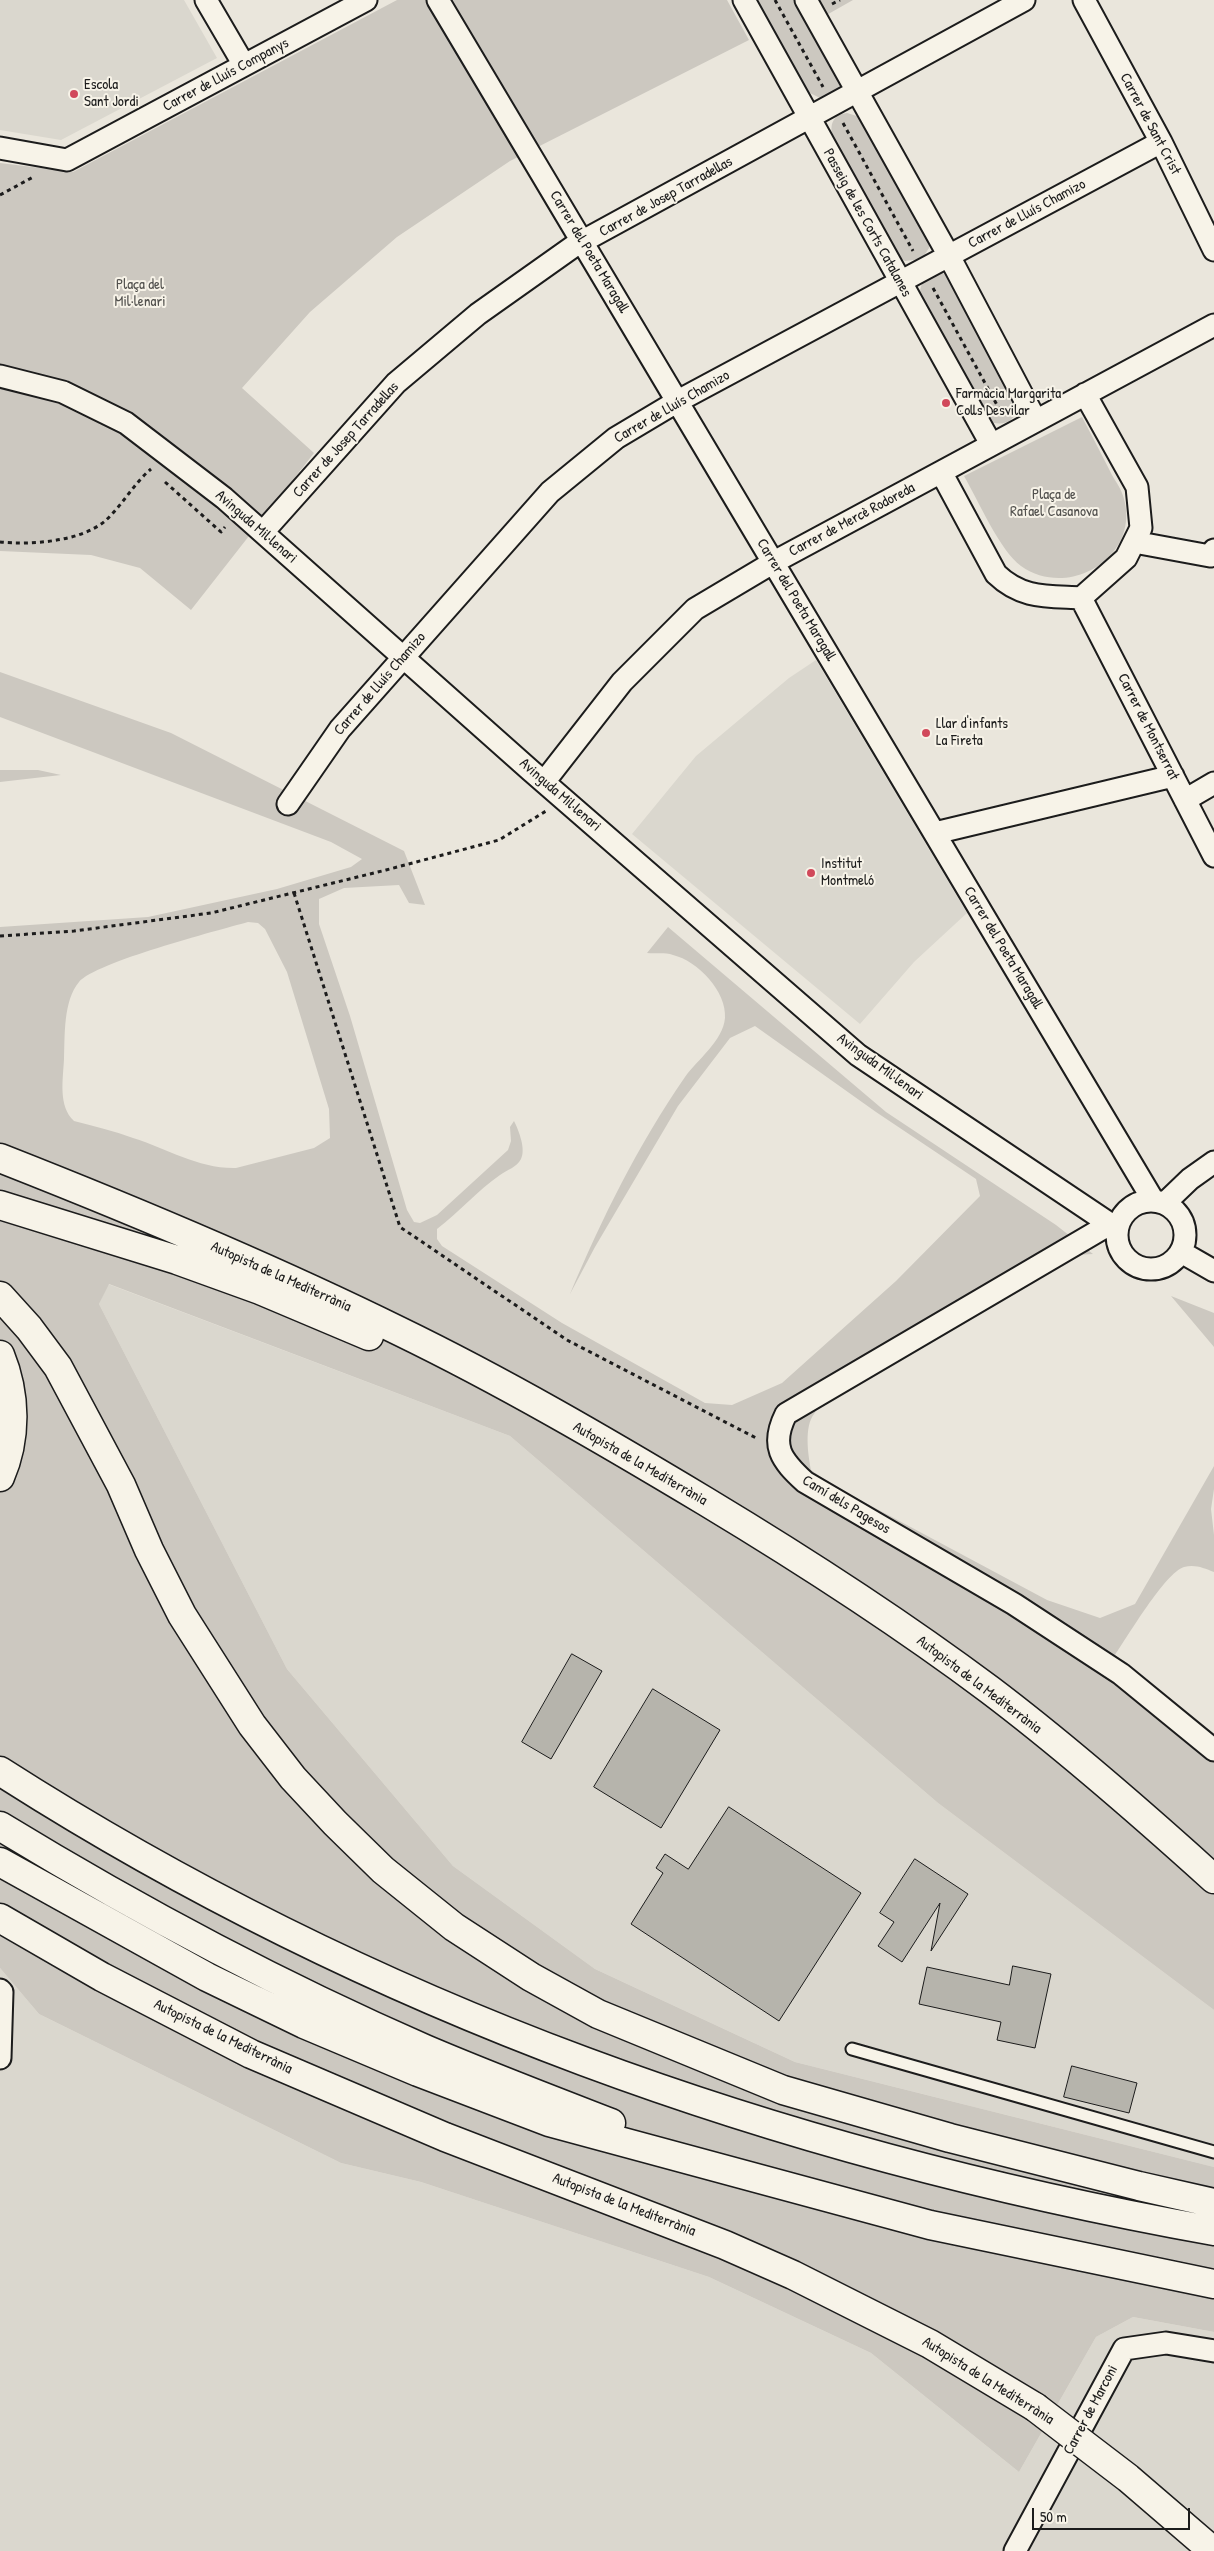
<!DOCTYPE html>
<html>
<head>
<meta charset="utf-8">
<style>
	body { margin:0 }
	#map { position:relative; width:1214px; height:2551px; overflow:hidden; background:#eae6dc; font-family:"Patrick Hand",sans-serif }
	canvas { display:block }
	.scale { position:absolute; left:1032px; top:2508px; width:158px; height:22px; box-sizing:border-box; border:2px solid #1c1c1c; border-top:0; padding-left:6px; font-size:15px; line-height:18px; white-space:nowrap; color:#1c1c1c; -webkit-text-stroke:4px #f7f3e8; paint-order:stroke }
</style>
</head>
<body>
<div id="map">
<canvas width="1214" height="2551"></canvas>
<div class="scale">50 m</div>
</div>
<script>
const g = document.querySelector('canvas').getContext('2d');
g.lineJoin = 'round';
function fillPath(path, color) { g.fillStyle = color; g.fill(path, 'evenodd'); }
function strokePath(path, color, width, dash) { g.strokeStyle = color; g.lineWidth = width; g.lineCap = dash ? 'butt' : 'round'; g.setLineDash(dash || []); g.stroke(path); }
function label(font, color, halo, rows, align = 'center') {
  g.font = font + ' "Patrick Hand",sans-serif'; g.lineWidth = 4; g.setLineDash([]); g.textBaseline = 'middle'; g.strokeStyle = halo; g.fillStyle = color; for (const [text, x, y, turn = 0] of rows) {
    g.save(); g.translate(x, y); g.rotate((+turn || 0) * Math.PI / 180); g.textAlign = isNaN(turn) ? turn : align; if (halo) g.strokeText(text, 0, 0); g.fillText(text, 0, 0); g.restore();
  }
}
fillPath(new Path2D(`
	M0,0H184L217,58L61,140L0,130Z
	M816,660L967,913L914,962L860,1024L632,834L696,756L789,678Z
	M108,1284L510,1436L938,1803L1214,2010V2167L795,2062L595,1969L453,1866L287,1669L99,1304Z
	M0,1968L39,2014L341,2163L421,2182L709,2277L871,2353L1019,2472L1096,2337L1133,2317L1214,2332V2551H0Z`), '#dad7ce');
fillPath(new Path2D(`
	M397,0H727L749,40L510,161L397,237L310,312L242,388L314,453L191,610L140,568L91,555L0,551V163L73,172Z
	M756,0H800L842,80L837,95L824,100L806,91Z
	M814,0H853L823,17Z
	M847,113L860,117L930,238L929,248L922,259L905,261L897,256L833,138C829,124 833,115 847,113Z
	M937,273H943L949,277L1019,408C1013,424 1000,427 986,420L920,295C920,282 925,279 937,273Z
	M1082,417C1092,436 1102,455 1112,475C1116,482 1122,490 1124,499C1140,557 1069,600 1021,566C1000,551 978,500 964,476Z
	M0,672L171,733L404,851L425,905L409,903L399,885L344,888L319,899V924L350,1016L407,1210L414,1222L420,1223L437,1215L508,1150L511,1141L510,1127L514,1121C519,1131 526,1149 521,1159C517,1167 507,1170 500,1175C477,1191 459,1212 437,1229V1239L442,1246L562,1323L705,1403L732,1405L782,1383L896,1281L980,1196L976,1179L876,1112L755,1026L730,1038L678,1106L595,1247L570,1294C602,1218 638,1145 685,1077C697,1060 723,1041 725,1018C727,992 698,961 673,955C665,952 655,954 647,953L668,927L886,1112L1056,1225L1093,1254L1076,1255L835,1394C828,1400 819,1406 814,1414C804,1427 808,1454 811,1470L834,1486L1047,1600L1100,1618L1135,1604L1214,1466V1489L1211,1509L1214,1535V1572C1204,1568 1195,1564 1184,1567C1165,1573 1128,1636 1115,1655L1214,1735V2010L938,1803L510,1436L109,1284L99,1304L287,1669L453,1866L595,1969L795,2062L1214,2167V2332L1133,2317L1096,2337L1019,2472L871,2353L709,2277L421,2182L341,2163L39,2014L0,1968V927L148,917L277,889L351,867L362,859L331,842L0,717ZM248,922L258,923L265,929L287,972L329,1109L330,1138L314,1148L236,1168C199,1169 168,1149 133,1138C114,1131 93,1126 74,1121C58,1106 63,1080 64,1059C65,1036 63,1001 79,982C96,962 216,931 248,922Z
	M0,770H38L61,775L0,782Z
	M1171,1296L1214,1313V1347Z`), '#ccc8c0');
const building = new Path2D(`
	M572,1654L602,1671L551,1759L522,1742Z
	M653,1689L720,1730L661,1828L594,1787Z
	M729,1807L861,1893L779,2021L631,1924L663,1873L656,1868L665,1854L688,1869Z
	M915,1859L968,1894L931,1951L940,1903L902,1962L878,1946L894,1922L880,1913Z
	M1013,1966L1051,1974L1035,2048L997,2040L1001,2022L919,2004L927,1967L1009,1985Z
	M1072,2066L1137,2083L1129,2113L1064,2097Z`);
fillPath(building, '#b6b4ac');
strokePath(building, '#1c1c1c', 1);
const lane = new Path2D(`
	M852,2049L1214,2152`);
const street = new Path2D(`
	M206,0L244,65
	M438,0L1153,1200
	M744,0L991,444
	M806,0L949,256L1036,421
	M1084,0L1161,142L1214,250
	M0,148L67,160L366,0
	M0,376L63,392L126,423L224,498L530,770L858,1055L1110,1224L1118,1223
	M941,472L996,574C1022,599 1047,596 1081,598L1126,558L1141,528L1137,487L1085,394
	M263,532L396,383L478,314L574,246L1024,0
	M1134,542L1210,556L1214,550
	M1081,598L1214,856
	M544,782L622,682L695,609L774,562L1214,325
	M1185,800L1214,783
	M288,804L340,729L550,492L616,438L678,401L1161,142
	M935,833L1173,776
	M1117 1235a34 34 0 1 1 68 0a34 34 0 1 1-68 0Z
	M1165,1203L1190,1179L1214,1162
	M1110,1224L786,1414C770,1446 781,1460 805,1482L1014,1604L1121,1674L1214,1750
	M1181,1252L1214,1271
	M0,1990L2,1992L0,2058
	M1015,2551L1124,2349L1166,2343L1214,2351`);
const highway = new Path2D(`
	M0,1158C135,1211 269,1267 399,1331C504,1382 605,1441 705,1501C803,1560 899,1622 990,1690C1068,1749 1141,1813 1214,1879
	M0,1205L177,1260L260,1290L369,1336
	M0,1296L29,1328L58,1367L121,1485L149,1550L182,1615L252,1725L293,1778L335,1823L383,1870L454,1927L531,1977L598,2014L783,2090L950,2138L1139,2186L1214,2203
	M0,1355C16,1394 17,1438 0,1477
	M0,1771C373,2010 780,2153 1214,2231
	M0,1826C136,1909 278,1985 425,2049C486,2075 549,2099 611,2123
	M0,1862L207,1977L304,2024L418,2072L549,2122L930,2225L1214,2284
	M0,1918L102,1977L251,2054L445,2137L725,2245L793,2275L930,2344L1035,2407`);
strokePath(lane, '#1c1c1c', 15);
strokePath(street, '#1c1c1c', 25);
strokePath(highway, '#1c1c1c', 31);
strokePath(new Path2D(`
	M775,0L823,87
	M832,4L840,0
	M843,123L913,251
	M0,195L35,176
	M933,288L1003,416
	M165,482L221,532L225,527
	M0,542C30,545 80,542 105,521C122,506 134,483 151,469
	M294,893L400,1227L567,1340L758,1439
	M0,936L74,931L211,913L386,870L499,840L546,811`), '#1c1c1c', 3, [4, 4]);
strokePath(lane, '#f7f3e8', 11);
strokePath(street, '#f7f3e8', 21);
strokePath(highway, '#f7f3e8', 28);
const highwayBridge = new Path2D(`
	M1035,2407L1128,2478L1213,2551`);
strokePath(highwayBridge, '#1c1c1c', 31, []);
strokePath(highwayBridge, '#f7f3e8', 28);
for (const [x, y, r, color] of [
	[74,94,5,"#d1495b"],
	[946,403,5,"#d1495b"],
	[926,733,5,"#d1495b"],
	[811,873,5,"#d1495b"]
]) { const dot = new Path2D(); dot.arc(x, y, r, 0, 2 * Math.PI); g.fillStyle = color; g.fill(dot); strokePath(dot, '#f7f3e8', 2); }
label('15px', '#1c1c1c', '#f7f3e8', [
	["Carrer de Lluís Companys",226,75,-28],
	["Carrer de Sant Crist",1150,124,62],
	["Carrer de Josep Tarradellas",666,197,-29],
	["Carrer de Lluís Chamizo",1027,214,-28],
	["Passeig de les Corts Catalanes",867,223,61],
	["Carrer del Poeta Maragall",589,252,59],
	["Carrer de Lluís Chamizo",672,407,-30],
	["Carrer de Josep Tarradellas",346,440,-48],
	["Carrer de Mercè Rodoreda",852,520,-28],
	["Avinguda Mil·lenari",256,527,41],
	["Carrer del Poeta Maragall",796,600,59],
	["Carrer de Lluís Chamizo",380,684,-49],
	["Carrer de Montserrat",1148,727,63],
	["Avinguda Mil·lenari",560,795,41],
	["Carrer del Poeta Maragall",1003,948,59],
	["Avinguda Mil·lenari",880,1067,36],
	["Autopista de la Mediterrània",281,1277,24],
	["Autopista de la Mediterrània",640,1464,30],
	["Camí dels Pagesos",846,1505,31],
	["Autopista de la Mediterrània",979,1685,37],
	["Autopista de la Mediterrània",223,2037,26],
	["Autopista de la Mediterrània",624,2205,21],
	["Autopista de la Mediterrània",988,2381,32],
	["Carrer de Marconi",1091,2410,-62]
]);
label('15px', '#1c1c1c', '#f7f3e8', [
	["Escola",84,85],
	["Sant Jordi",84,102],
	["Farmàcia Margarita",956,394],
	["Colls Desvilar",956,411],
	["Llar d'infants",936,724],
	["La Fireta",936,741],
	["Institut",821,864],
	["Montmeló",821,881]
], 'left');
label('15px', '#51504d', '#f7f3e8', [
	["Plaça del",140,285],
	["Mil·lenari",140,302],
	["Plaça de",1054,495],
	["Rafael Casanova",1054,512]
]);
</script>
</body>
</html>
